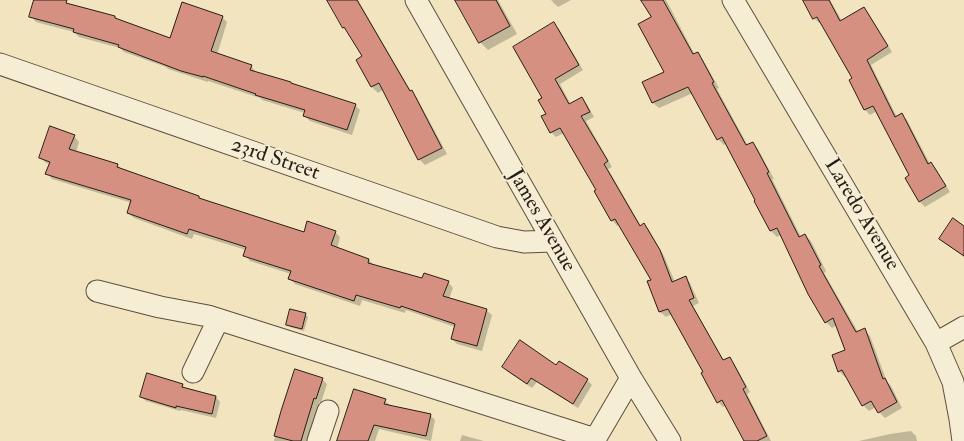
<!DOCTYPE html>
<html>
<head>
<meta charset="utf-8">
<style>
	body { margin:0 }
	canvas { display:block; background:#f1e4be }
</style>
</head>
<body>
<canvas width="964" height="441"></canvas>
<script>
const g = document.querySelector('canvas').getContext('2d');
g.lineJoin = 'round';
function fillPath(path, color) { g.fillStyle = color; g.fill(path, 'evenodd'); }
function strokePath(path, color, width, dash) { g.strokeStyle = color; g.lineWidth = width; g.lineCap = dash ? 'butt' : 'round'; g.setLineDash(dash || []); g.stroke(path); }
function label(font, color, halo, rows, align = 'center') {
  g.font = font + ' "IM FELL Double Pica",serif'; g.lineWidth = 4; g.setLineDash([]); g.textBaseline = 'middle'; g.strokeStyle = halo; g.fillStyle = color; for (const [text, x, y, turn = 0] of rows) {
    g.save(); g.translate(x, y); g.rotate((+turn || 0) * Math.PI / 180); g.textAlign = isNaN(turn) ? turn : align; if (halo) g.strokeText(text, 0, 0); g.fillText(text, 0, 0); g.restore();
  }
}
fillPath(new Path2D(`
	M35,0H59L66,2L69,5L115,17L120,22L171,40L222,17L227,22L217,55L251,66L256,72V73L355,105L360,110L352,135L310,121L304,116L305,113L262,100L260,98L208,81V82L168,69L166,67L124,52L120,48L79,37L74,32L36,22L31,16Z
	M329,0H358L412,93L417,98L447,154L425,165L419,159L383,90L378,93L372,87L357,60L363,57Z
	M457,0H498L517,34L488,50L480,42Z
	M551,0H571L558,7Z
	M642,0H666L695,55L697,54L703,60L719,88L717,89L748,146L752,143L758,149L774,179H772L801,237L805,235L811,241L826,271L824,273L858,332L864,330L870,336L887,382L891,386L902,408L885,418L879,412L876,407L869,411L863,405L847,376L845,377L839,371L846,351L837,325L832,328L826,322L809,293L781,235L777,237L771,231L727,143L724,145L718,139L693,93L659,108L653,103L666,73L653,18Z
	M804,0H830L842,21L864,9L869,14L892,52L871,65L897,117L902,115L907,120L930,164H931L936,169L950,192L925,207L920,202L906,178L911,176L877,111L870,115L865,110L851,80L854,78L821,22L819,23L815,19L823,15Z
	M554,24L559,29L583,70L560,84L571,105L582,99L587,104L594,117L586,121L612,167L608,169L641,226L644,225L649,230L664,256L675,282L685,277L690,283L699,303L693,306L724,361L729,358L734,363L750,392L747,394L771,441H745L727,405L723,407L718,402L705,372L672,314L666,317L660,312L649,282L652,280L619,224L617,226L612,220L598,190L564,133L556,137L551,132L544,98Z
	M74,136L79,142L76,152L117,165L123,170L199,197L202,201L305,234L335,232L340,237L337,249L369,260L374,265L422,280L448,282L453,288L449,299L486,310L492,315L482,351L457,344L452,339L455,327L406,310L405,313L362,300L360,306L295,284L289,278L291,274L250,261L245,255L246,250L194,234L192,239L134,218L128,213L132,203L52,179L47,173L50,164L46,163L40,157Z
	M964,227V257L946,244L941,239Z
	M305,314L308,317L304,331L290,327L288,325Z
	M559,362L587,380L592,385L578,408L537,382L532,388L508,372L503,367H556Z
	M322,379L327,384L321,403L319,402L308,441H274L282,411Z
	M182,385L186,389L216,397L220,402L216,418L181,410L180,411L146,401L141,397Z
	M385,401L391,406L430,415L435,420L431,441L379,429L375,441H338Z
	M911,431L916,436L917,441H859L890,434Z
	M462,435L484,441H460Z`), '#0003');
const building = new Path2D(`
	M34,0H67L66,3L115,16V18L170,38L182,2L223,16L211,51L252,65L250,70L291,82V83L356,104L347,130L303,116L305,110L255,95L256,94L203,76V77L181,71L118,47L119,45L73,32L74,29L29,17Z
	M327,0H357L410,91L412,90L442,148L418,160L379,83L371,87L356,60L362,56L344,27L343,28Z
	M455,0H496L510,26L479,43Z
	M641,0H663L693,54L698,52L714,82L712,83L746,145L753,142L769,172L767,173L799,237L805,234L821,265L819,266L856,332L865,328L883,379L885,378L897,402L878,413L871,401L862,406L842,370L838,372L832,355L845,350L833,318L825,323L808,294L777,228L770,231L754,201L755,200L722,137L717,140L688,87L652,103L642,82L664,72L638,24L651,17Z
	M803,0H829L840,21L864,7L888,46L867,60L895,117L902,113L928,164L931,162L946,186L919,202L905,178L909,175L873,106L864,110L849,80L852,78L817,17L813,19Z
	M554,22L579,65L555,79L569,104L582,97L590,112L581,116L608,161L604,164L640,226L644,223L660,250L672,282L686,276L694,298L689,300L723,360L730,357L746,387L743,389L767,436L757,441H744L722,400L717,403L701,373L703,372L668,309L659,312L647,281L651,280L615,219L611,221L594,191L596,190L560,128L550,133L541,116L546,114L538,100L542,98L513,47Z
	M50,126L75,135L69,149L118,164L117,167L199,196V198L304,232L307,221L336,231L331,245L369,259L368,263L422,278L424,273L449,281L443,296L487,309L477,346L451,339L455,324L401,306L400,308L356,295L354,301L288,279L291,271L243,256L246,247L189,229L187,234L127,213L131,200L61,179L45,174L50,162L39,158Z
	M953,218L964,226V256L939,239Z
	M290,309L306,313L302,329L286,325Z
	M520,340L556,365L559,361L588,379L573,404L531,378L527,384L502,367Z
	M295,369L323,378L316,399L314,398L301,441H293L274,436L281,411Z
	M147,373L183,384L182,387L216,396L212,414L176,406V408L140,397Z
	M354,389L386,399L384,404L431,414L426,436L374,425L368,441H337Z`);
fillPath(building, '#d59081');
strokePath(building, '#291e16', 1);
const minor = new Path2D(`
	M416,0L631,378L670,441
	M733,0L936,343L953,382L960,419L963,441
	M0,64L497,237L524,242L553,241
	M97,291L160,307L208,316L595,439
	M936,343L964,327
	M193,372L218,320
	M318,441L328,411
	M594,441L631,378`);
strokePath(minor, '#5b5040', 23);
strokePath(minor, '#f6edd5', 21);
label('21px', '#291e16', '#f6edd5', [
	["23rd Street",275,160,19],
	["Laredo Avenue",861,215,59],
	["James Avenue",541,221,60]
]);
</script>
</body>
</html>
